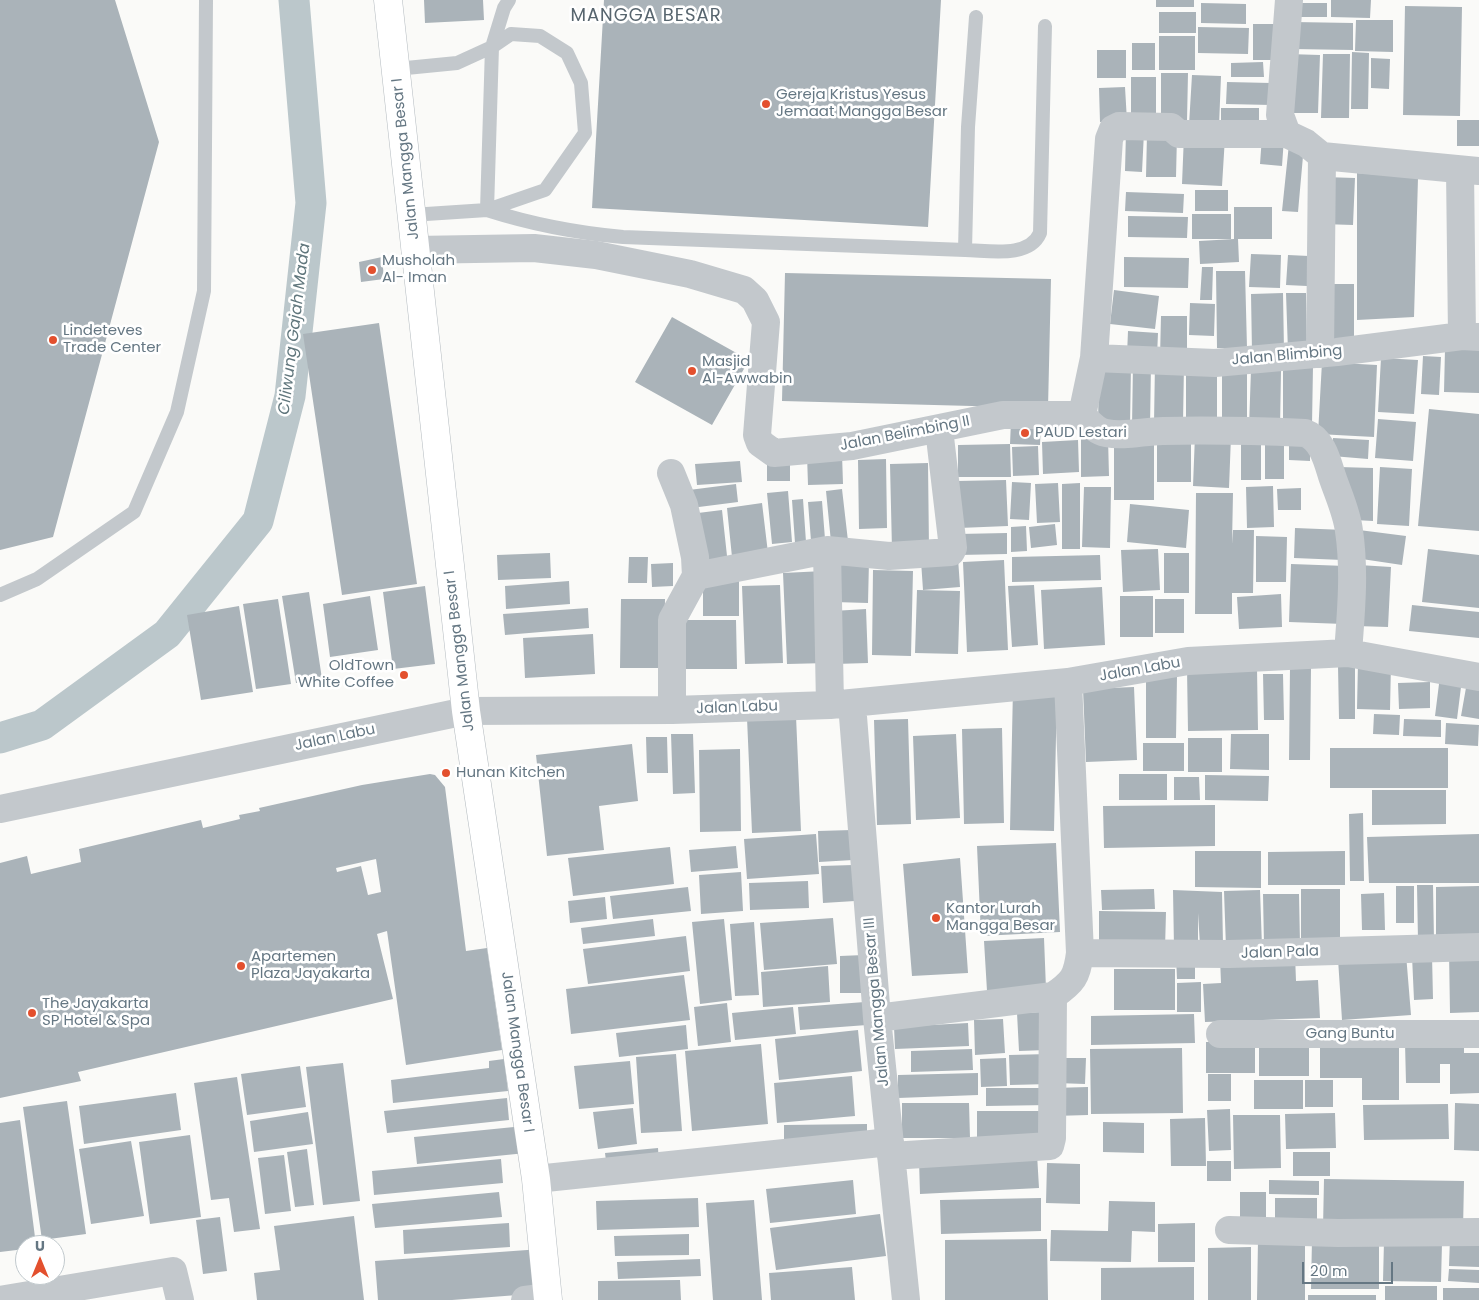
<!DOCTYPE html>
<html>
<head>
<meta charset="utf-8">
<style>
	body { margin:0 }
	#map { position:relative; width:1479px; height:1300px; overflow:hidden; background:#fafaf8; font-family:Poppins,sans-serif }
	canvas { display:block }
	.north { position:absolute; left:15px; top:1235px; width:50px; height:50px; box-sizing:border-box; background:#fff; border:1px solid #c1c9cd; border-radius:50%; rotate:0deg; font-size:14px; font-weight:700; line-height:20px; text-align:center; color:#657783 }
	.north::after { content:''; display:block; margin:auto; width:18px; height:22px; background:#e3502e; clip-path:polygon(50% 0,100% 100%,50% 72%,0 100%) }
	.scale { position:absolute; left:1302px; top:1262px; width:91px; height:22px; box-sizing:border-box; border:2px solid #657783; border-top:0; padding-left:6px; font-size:15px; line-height:18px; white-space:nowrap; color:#657783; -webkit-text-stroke:4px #fff; paint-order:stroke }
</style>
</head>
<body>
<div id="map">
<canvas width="1479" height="1300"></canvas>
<div class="north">U</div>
<div class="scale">20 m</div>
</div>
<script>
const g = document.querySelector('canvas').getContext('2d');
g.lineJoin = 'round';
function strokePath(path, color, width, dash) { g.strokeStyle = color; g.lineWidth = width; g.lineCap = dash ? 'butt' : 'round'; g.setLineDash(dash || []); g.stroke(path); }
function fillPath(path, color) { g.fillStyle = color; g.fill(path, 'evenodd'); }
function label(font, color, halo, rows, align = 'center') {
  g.font = font + ' Poppins,sans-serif'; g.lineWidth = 5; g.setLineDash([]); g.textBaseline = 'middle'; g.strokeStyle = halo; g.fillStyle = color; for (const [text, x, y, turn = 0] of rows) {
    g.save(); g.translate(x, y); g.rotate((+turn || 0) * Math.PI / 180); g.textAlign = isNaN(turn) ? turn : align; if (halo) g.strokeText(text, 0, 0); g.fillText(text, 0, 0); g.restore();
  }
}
strokePath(new Path2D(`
	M0,738L42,725L167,634L258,521L290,396L311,203L294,0`), '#bbc7cb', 31);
fillPath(new Path2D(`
	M0,0H115L159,142L53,537L0,550Z
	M424,0H483L484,20L425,23Z
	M604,0H941L928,227L592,208Z
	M1156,0H1194V7H1156Z
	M1331,0H1371L1370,18L1331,17Z
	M1201,3L1246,4V24L1201,23Z
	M1292,3H1327V17H1292Z
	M1405,6L1462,7L1460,116L1403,115Z
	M1159,12H1196V33H1159Z
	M1356,20H1393V52L1355,51Z
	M1294,22L1353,23V50L1293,49Z
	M1253,24H1284L1283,60H1253Z
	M1198,27L1249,28L1248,54L1198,53Z
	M1159,36H1195V70H1159Z
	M1132,43H1155V70H1132Z
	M1097,50H1126V78H1097Z
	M1352,52L1369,53L1368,109H1351Z
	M1288,54L1320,55L1318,113H1286Z
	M1323,54H1350L1349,118H1321Z
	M1371,58L1390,59L1389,89L1371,88Z
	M1263,62L1264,77H1231V63Z
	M1161,73H1188L1187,121H1161Z
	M1192,75L1221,76L1219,126L1189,125Z
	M1131,77H1156V122H1131Z
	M1227,82L1271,83V105L1226,104Z
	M1125,87L1127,121L1100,122L1099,88Z
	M1221,108H1259V130H1221Z
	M1457,120H1479V146H1457Z
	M1126,131L1144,132L1142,172L1125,171Z
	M1147,134L1177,135L1176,177H1146Z
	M1184,135L1225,137L1222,186L1182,184Z
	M1262,136L1284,138L1282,166L1260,164Z
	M1289,144L1304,145L1298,212L1282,211Z
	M1357,173L1418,178L1414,317L1357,320Z
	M1324,177L1355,178L1353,225L1322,224Z
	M1195,190H1228V211H1195Z
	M1126,192L1184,194L1183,213L1125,211Z
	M1234,207H1272V239H1238L1239,262L1200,264L1199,241L1234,239Z
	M1192,214H1231V239H1192Z
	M1128,216L1188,217L1187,238L1128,237Z
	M1251,254L1281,255L1280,288L1249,287Z
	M1288,255L1309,256L1307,286L1286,285Z
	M382,257L384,279L361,282L359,262Z
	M1124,257L1189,258L1188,288L1124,287Z
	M1202,267H1213L1212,300H1200Z
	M1216,271H1245L1247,348H1217Z
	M785,273L1051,279L1048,408L782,401Z
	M1323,284H1354V346L1323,342Z
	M1114,290L1159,296L1155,329L1110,324Z
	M1283,293L1284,351L1252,352L1251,294Z
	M1286,293H1306L1307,352H1288Z
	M1190,303L1215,304L1214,336L1189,335Z
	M1161,316H1187V358H1160Z
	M672,317L749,360L712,425L635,382Z
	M379,323L417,584L342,595L303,334Z
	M1128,331L1158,333L1157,356L1127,355Z
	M1445,349H1479V393L1444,392Z
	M1423,356L1441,357L1439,395L1421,394Z
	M1381,358L1418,360L1414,414L1378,412Z
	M1322,362L1377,365L1374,437L1318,434Z
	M1133,363H1151L1150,428L1132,427Z
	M1155,363L1184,364L1183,423H1154Z
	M1099,364L1131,365L1130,427H1098Z
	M1283,365L1313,366L1312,425H1283Z
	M1186,366H1217V425L1186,424Z
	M1251,370L1281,371L1280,428L1249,427Z
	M1222,373H1247V425H1222Z
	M1429,409L1479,414V531L1418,526Z
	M1378,419L1416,422L1413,461L1375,458Z
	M1011,421L1041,422L1040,445L1010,444L1011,477H958V445L1010,444Z
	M1191,434V482H1157V435Z
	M1195,435L1231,436L1229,488L1193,486Z
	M1265,437H1284V479H1265Z
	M1081,438H1108L1109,476L1081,477Z
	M1241,438H1261V480H1241Z
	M1289,438H1310V461L1289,460Z
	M1333,438L1369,440L1368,459L1332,456Z
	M1078,440L1079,472L1043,474L1042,442Z
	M1114,442H1154V500H1114Z
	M1038,446L1039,475L1013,476L1012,447Z
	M842,454L843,484L808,485L807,455Z
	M886,459L887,528L859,529L858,460Z
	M767,460H790V481H767Z
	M740,461L742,482L697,485L695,464Z
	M928,463L929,549L892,550L890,464Z
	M1339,467L1373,468V521L1354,520Z
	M1380,467L1412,469L1409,526L1377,524Z
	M1006,480L1008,526L959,528L957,481Z
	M1012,482L1031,483L1029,520L1010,519Z
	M1058,483L1060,522L1037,523L1035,484Z
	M1080,483V549H1062V484Z
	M736,484L738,502L691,508L689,490Z
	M1273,486L1274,527L1247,528L1246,487Z
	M1084,487H1111L1110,548L1082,547Z
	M1301,488V510H1278L1277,489Z
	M842,489L848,541L831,542L826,491Z
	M788,491L792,542L772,544L767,493Z
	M1196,493H1233L1232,544L1233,530H1254L1253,593H1232V614H1195Z
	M803,499L806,542L795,543L792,500Z
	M822,501L825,539L811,541L808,502Z
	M762,503L768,553L732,557L727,508Z
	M1130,504L1189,510L1186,548L1127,542Z
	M722,510L728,565L704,567L698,513Z
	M1055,524L1057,545L1031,548L1029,527Z
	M1026,526L1027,551L1011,552V527Z
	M1295,528L1345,530L1343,560L1294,558Z
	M1359,530L1406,536L1402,565L1355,558Z
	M1007,533V554L959,555L958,534Z
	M1256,536L1287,537L1286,582H1256Z
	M1158,549L1160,590L1123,592L1121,550Z
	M1428,549L1479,555V608L1422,602Z
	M550,553L551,578L498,580L497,555Z
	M1164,553H1189V593H1164Z
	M1100,555L1101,580L1012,582V557Z
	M629,557H648L647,583H628Z
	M958,558L960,587L923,590L921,561Z
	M836,559L869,561L868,603L834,602Z
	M1004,560L1008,650L967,652L963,562Z
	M673,563V586L652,587L651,564Z
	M1291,564L1346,566L1344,624L1289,622Z
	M1359,565L1391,567L1388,627L1356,626Z
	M873,570L913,571L911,656L872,655Z
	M824,571L828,663L787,664L783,573Z
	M739,580V616H703V581Z
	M569,581L570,604L506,609L505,586Z
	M780,585L783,663L745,664L742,586Z
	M1034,585L1038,645L1012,647L1008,586Z
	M425,586L435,664L393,669L383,592Z
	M1102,587L1105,645L1044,649L1041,590Z
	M917,590L960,591L958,654L915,653Z
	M309,592L322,679L296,683L282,596Z
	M1281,594L1282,627L1239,629L1237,597Z
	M370,596L378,650L330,657L323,604Z
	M1120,596H1153V637H1120Z
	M278,599L291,684L256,689L243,604Z
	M621,599H665L664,668H620Z
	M1155,599H1184V633H1155Z
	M1412,605L1479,612V638L1409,631Z
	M239,606L253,692L201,700L187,615Z
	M588,608L589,628L505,635L503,614Z
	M866,609L868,663L835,664L833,611Z
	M677,620H736L737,669H677Z
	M593,634L595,674L525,678L523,638Z
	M1358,662L1391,663L1390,710L1357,709Z
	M1355,665V719H1339L1338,666Z
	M1290,667L1311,668L1310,760H1289Z
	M1257,668L1258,730L1188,731L1187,669Z
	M1263,674H1283L1284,720H1264Z
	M1146,675L1177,676L1176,738H1146Z
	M1440,676L1462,679L1457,719L1435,716Z
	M1430,682V708L1399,709L1398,683Z
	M1467,682L1479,684V719L1461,716Z
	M1134,687L1137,760L1086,762L1083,689Z
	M1013,688L1057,689L1054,831L1010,830Z
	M1374,714L1400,715L1399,735L1373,734Z
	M796,716L801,831L752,833L747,718Z
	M908,719L911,824L877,825L874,720Z
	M1404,719L1441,720V737L1403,736Z
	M1446,723L1479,725L1478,746L1445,744Z
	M1002,728L1004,823L964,824L962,729Z
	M671,734H693L695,793L673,794Z
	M956,734L960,818L916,820L913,736Z
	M1231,734H1269V770L1230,769Z
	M646,737H667L668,773H647Z
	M1188,738H1222V772H1188Z
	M1143,743H1184V771H1143Z
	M632,744L638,801L599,806L604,850L547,856L536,755Z
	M1330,748H1448V788H1330Z
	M740,749L741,831L700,832L699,750Z
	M430,774L435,775L445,787L466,951L487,948L502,1050L406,1065L387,931L377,934L393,999L78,1072L81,1081L0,1098V863L27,856L31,874L81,862L79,849L201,820L203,828L240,819L239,815L260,811L259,808L362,785ZM376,859L381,892L368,895L361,866L337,872L336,868Z
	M1119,774H1167V800H1119Z
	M1205,775L1269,776L1268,801L1205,800Z
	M1174,777H1199L1200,800H1174Z
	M1372,790H1446V824L1372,825Z
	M1215,805V846L1104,848L1103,806Z
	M1363,813L1364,881H1350L1349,814Z
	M852,830L853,860L819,862L818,831Z
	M816,834L819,874L747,879L744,839Z
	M1479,834V883H1369L1367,837Z
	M1056,843L1060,932L981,936L977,846Z
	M736,846L738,868L691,872L689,850Z
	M670,847L674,884L573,896L568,858Z
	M1195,851H1261V888L1195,887Z
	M1345,851V885H1268V852Z
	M960,858L968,973L912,976L903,864Z
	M853,865L855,901L823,903L821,866Z
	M741,872L743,911L701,914L699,875Z
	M808,881L809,908L750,910L749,883Z
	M1417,885H1433L1434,941H1418Z
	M1396,886H1414V923H1396Z
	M1479,886V940H1436V887Z
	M688,887L691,911L613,919L610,896Z
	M1154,889L1155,909L1102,910L1101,890Z
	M1301,889H1340V942H1301Z
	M1173,890L1222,892L1223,945H1200L1198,913V948H1174Z
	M1260,890L1262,947L1226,948L1224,891Z
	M1384,893L1385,930H1362L1361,894Z
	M1263,894H1299L1300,944L1264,945Z
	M605,897L607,919L570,923L568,901Z
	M1099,911L1166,912L1165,949L1099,948Z
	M833,918L837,964L764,970L760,923Z
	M653,919L655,936L583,944L581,928Z
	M724,919L732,1000L700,1004L692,922Z
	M754,922L759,995L735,996L730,924Z
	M686,936L690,971L588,984L583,949Z
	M1044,938L1046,989L987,991L984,941Z
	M1449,951H1479V1012L1450,1013Z
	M1406,954L1411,1015L1342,1020L1338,959Z
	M864,955L865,993H840V956Z
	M1295,955L1296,981L1318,980L1320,1018L1205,1022L1203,984L1221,983L1220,958Z
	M1432,955L1433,999L1414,1000L1412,956Z
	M1176,956H1195V979H1177Z
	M828,966L830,1002L763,1007L761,972Z
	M1114,969H1175V1010H1114Z
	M684,975L690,1020L571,1034L566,989Z
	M1201,982V1012H1177V983Z
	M865,1002L867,1025L800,1030L798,1007Z
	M727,1003L731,1042L698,1046L694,1007Z
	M793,1007L796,1034L735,1040L732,1013Z
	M1045,1012L1047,1050L1019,1051L1017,1013Z
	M1194,1014L1195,1043L1091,1045V1016Z
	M1003,1019L1005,1053L975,1055L974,1020Z
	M968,1023L969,1046L895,1049L894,1027Z
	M686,1025L688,1049L619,1057L616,1033Z
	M858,1030L862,1071L779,1080L775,1039Z
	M1255,1041V1073H1206V1042Z
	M1320,1041H1399V1100H1362V1078H1320Z
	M1464,1042V1053H1479V1093L1450,1094V1064H1440V1083H1406L1405,1043Z
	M761,1044L768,1124L692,1131L685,1051Z
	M1259,1045H1309V1076H1259Z
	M1182,1048L1183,1113L1091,1114L1090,1049Z
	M972,1049L973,1070L911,1072V1051Z
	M676,1054L682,1131L641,1133L636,1057Z
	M1049,1054L1050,1084L1010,1085L1009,1055Z
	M1006,1058L1007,1086L981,1087L980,1059Z
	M1057,1058H1086L1085,1084L1056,1083Z
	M504,1059L508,1091L393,1103L391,1080L489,1068V1061Z
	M630,1061L634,1104L579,1109L574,1066Z
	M343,1063L360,1201L323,1205L306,1067Z
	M300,1066L306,1107L247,1115L241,1074Z
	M978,1073V1095L898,1098V1075Z
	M1208,1074H1231V1101H1208Z
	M852,1076L855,1116L777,1123L774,1083Z
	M237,1077L260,1229L234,1232L229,1198L211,1200L194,1083Z
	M1254,1080H1303V1109H1254Z
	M1305,1080H1333V1107H1305Z
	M1088,1087V1115L1054,1116L1053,1088Z
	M986,1088H1049V1105L986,1106Z
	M176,1093L181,1130L84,1144L79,1106Z
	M507,1098L509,1120L387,1133L384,1111Z
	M67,1101L86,1234L42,1240L23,1107Z
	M902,1103H969L970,1138H902Z
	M1455,1103L1479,1104V1151L1454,1150Z
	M1448,1104L1449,1139L1364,1140L1363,1105Z
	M633,1108L637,1144L598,1149L593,1112Z
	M1230,1109L1231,1150L1209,1151L1207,1110Z
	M977,1111H1047V1144H977Z
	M308,1112L313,1144L254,1152L250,1121Z
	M1335,1113L1336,1148L1286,1149L1285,1114Z
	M1233,1115H1280L1281,1168L1234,1169Z
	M1205,1118L1206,1166H1171L1170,1119Z
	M20,1120L36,1245H25V1249L0,1252V1123Z
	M1103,1122L1144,1123V1153L1103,1152Z
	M867,1124V1140L784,1141V1125Z
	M524,1126L526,1153L417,1164L414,1137Z
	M190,1135L201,1217L150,1224L139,1142Z
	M131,1141L144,1216L91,1224L79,1149Z
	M658,1148L659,1164L607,1169L605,1153Z
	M307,1149L314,1205L295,1207L287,1152Z
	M1293,1152H1330V1176H1293Z
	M1037,1154L1039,1188L920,1194L919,1160Z
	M284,1155L291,1211L265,1214L258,1158Z
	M501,1159L503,1183L374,1195L372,1171Z
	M1207,1161H1231V1181H1207Z
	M1047,1163L1080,1164V1204L1046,1203Z
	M1324,1179L1464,1181L1463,1230L1323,1228Z
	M853,1180L856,1214L770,1223L766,1189Z
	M1269,1180L1319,1181V1195L1269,1194Z
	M499,1192L502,1217L375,1228L372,1204Z
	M1240,1192H1266V1223H1240Z
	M698,1198L699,1227L597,1230L596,1201Z
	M1041,1198V1231L941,1234L940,1200Z
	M1275,1198H1317V1225H1275Z
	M754,1200L762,1300H713L706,1203Z
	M1109,1201L1155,1202V1232L1132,1231L1131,1262L1050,1261L1051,1230L1108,1231Z
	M880,1214L886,1256L776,1270L770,1228Z
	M354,1216L364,1300H257L254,1273L280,1270L274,1226Z
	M220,1217L227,1271L203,1274L196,1220Z
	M509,1223L510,1247L404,1254L403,1230Z
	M1195,1223V1262H1158V1224Z
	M689,1234V1255L615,1256L614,1236Z
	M1450,1238L1479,1240V1267L1449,1266Z
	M1047,1239L1048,1300H945V1240Z
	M1312,1239H1379V1289H1311Z
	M1258,1240L1305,1241V1300H1257Z
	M1384,1241L1442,1243L1441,1282L1383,1281Z
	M1251,1247V1300H1208V1248Z
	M541,1249L544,1293L452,1300H378L375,1261Z
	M700,1259L701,1276L618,1279L617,1262Z
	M852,1267L855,1300H771L769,1273Z
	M1194,1267V1300H1101V1268Z
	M1449,1269L1479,1270V1283L1448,1281Z
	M680,1280L681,1300H598V1281Z
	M1385,1286H1437V1300H1385Z
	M1443,1288H1479V1300H1443Z
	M1308,1295H1376V1300H1308Z`), '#aab3b9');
const secondary = new Path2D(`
	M388,0L466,711L536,1179L548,1300`);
strokePath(secondary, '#b3babf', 29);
strokePath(new Path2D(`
	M396,69L457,63L492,47L511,34L540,36L567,53L581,83L585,133L545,190L487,210L411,215
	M487,210C531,224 577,233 623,237L965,250C987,250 1029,259 1040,233L1045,26
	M487,210L492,47L504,8L509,0
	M965,250L968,127L976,17
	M0,595L37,579L134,512L177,412L204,291L206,0`), '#c3c8cc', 14);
strokePath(new Path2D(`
	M1287,134L1280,115L1289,0
	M1460,170L1462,336
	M415,250L534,248L596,255L690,274L744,290L755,300L766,322L757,435L760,443L774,453L852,446L1003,415H1082L1094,358L1109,139L1113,129L1119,126L1171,127L1179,134H1287L1306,143L1322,156L1479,171
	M1320,354L1322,156
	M1094,358L1215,363L1337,352L1462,336L1479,337
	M1082,415C1090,423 1095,431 1106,433C1125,437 1144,431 1163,431C1210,430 1258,431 1305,433C1322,439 1327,460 1332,476C1338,494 1347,513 1349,531C1355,571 1351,612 1348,653
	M671,473L684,505L695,557L696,576L672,620V710
	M827,550L889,556L951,552L953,548L939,429
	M696,576L827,550L830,705
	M852,704L877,1018L906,1300
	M0,809L466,711L672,710L830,705L1068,682L1188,661L1348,653L1479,677
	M1080,953L1229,954L1479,947
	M877,1018L1053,996C1073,982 1077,977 1080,953L1068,682
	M1220,1034H1479
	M891,1156L1050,1146L1052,1138L1053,996
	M536,1179L890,1142
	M1229,1230L1338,1233L1479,1232
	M0,1300L173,1271L180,1300
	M525,1300L548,1297`), '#c3c8cc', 28);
strokePath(secondary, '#fff', 28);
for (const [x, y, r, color] of [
	[766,104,5,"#e3502e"],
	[372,270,5,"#e3502e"],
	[53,340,5,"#e3502e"],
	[692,371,5,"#e3502e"],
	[1025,433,5,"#e3502e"],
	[404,675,5,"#e3502e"],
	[446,773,5,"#e3502e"],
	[936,918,5,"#e3502e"],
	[241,966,5,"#e3502e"],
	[32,1013,5,"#e3502e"]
]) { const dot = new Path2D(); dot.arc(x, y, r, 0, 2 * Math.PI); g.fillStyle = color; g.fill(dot); strokePath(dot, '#fff', 2); }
label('15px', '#657783', '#fff', [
	["Gereja Kristus Yesus",776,95],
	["Jemaat Mangga Besar",776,112],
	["Musholah",382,261],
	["Al- Iman",382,278],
	["Lindeteves",63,331],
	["Trade Center",63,348],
	["Masjid",702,362],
	["Al-Awwabin",702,379],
	["PAUD Lestari",1035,433],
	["OldTown",394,666,"right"],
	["White Coffee",394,683,"right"],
	["Hunan Kitchen",456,773],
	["Kantor Lurah",946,909],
	["Mangga Besar",946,926],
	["Apartemen",251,957],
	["Plaza Jayakarta",251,974],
	["The Jayakarta",42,1004],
	["SP Hotel & Spa",42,1021]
], 'left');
label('15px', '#657783', '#fff', [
	["Jalan Mangga Besar I",406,159,-96],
	["Jalan Blimbing",1287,356,-5],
	["Jalan Belimbing II",905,434,-11],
	["Jalan Mangga Besar I",460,651,-97],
	["Jalan Labu",1140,670,-10],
	["Jalan Labu",737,708,-2],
	["Jalan Labu",335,738,-12],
	["Jalan Pala",1280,953,-2],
	["Jalan Mangga Besar III",877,1002,-95],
	["Gang Buntu",1350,1034],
	["Jalan Mangga Besar I",517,1052,82]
]);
label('italic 16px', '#60767c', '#fff', [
	["Ciliwung Gajah Mada",295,329,-83]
]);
g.letterSpacing = '1px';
label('18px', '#57656e', '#fff', [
	["MANGGA BESAR",646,16]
]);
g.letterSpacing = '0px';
</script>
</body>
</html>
